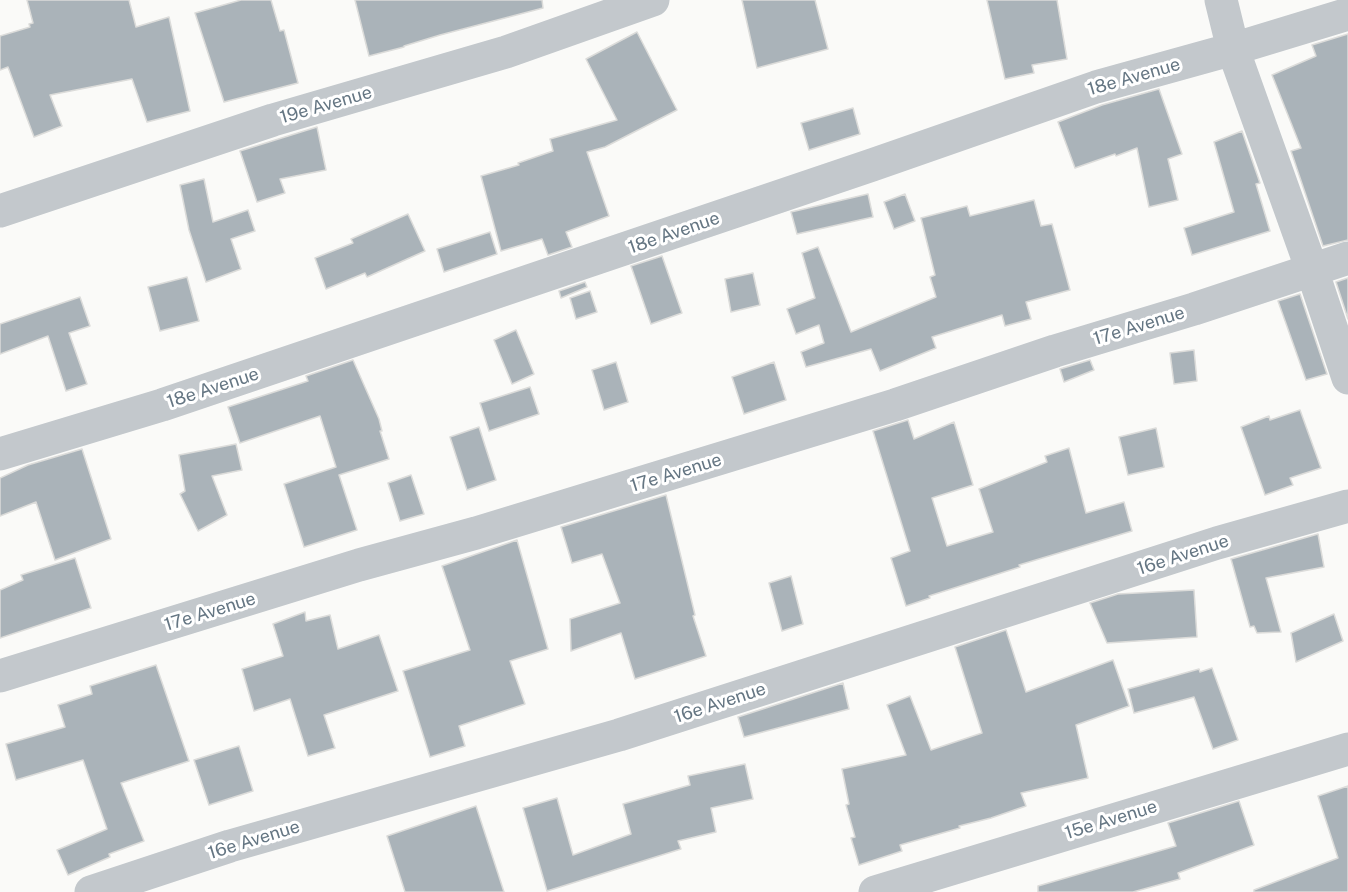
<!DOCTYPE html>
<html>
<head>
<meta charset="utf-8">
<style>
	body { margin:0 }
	canvas { display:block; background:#fafaf8 }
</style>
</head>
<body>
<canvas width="1348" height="892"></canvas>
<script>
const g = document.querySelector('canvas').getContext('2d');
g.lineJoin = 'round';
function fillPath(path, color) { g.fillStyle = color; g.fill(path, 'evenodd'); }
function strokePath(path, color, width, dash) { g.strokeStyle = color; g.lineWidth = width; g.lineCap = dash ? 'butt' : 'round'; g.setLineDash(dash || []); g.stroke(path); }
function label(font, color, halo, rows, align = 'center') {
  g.font = font + ' "Public Sans",sans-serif'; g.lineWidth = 6; g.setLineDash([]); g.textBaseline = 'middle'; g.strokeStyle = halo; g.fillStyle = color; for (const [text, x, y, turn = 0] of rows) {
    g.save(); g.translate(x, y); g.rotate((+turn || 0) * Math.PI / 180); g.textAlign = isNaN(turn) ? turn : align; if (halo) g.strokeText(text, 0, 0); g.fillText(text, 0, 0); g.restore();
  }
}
const building = new Path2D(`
	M27,0H129L136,27L169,17L190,111L147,122L132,79L50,95L62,126L34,137L8,67L0,70V36L30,27L29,24L33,23Z
	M241,0H271L280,31L284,30L298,83L224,102L195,13Z
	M355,0H542L543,8L440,35L404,46V47L369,56Z
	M742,0H815L828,49L757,68Z
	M987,0H1057L1067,59L1032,65L1034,73L1005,79Z
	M637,32L677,110L605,147L587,152L609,216L566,232L572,247L548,255L542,239L501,251L481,176L519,165L518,163L553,151L550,139L617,120L586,59Z
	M1348,34V240L1323,246L1291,151L1301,148L1272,75L1316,56L1312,45Z
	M1159,89L1182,154L1168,159L1178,200L1149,207L1137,148L1116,156L1115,154L1075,168L1058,122L1102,105Z
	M853,108L860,134L809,150L801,123Z
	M317,127L326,170L280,179L285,193L257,202L240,151Z
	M1242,131L1260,183L1256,184L1270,231L1192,255L1184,228L1234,212L1214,142Z
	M204,179L213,222L248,210L255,231L231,239L241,269L206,282L189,230L180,185Z
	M868,194L873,217L797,234L791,212Z
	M905,194L915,221L894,229L884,202Z
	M1034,200L1041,226L1052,224L1070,290L1026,302L1031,319L1005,326L1002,315L932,337L936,348L880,371L871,349L806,367L801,352L824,343L819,325L796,334L787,309L815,298L802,253L818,247L851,332L936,297L930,277L935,275L921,218L967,206L970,216Z
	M408,214L425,251L367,277L365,273L326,289L315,258L353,243L351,239Z
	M490,232L497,254L444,272L437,249Z
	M662,256L682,313L651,324L631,266Z
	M753,273L760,305L731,312L725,279Z
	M187,277L199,321L160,331L148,287Z
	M1348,278V319L1336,282Z
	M585,282L587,287L561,298L559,291Z
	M590,291L597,312L576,319L570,298Z
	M1300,294L1327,374L1306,380L1278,301Z
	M80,297L90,326L69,333L87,384L66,391L48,336L0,354V324Z
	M516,330L534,374L512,384L494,340Z
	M1194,350L1197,381L1174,384L1170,353Z
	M353,360L379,419L382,431H380L389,459L339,475L357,530L304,547L284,484L336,467L320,416L240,443L228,407L308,381L306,376Z
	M1090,360L1094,370L1064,382L1060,369Z
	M616,362L628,402L604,410L592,370Z
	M774,362L786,400L744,414L732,377Z
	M530,387L539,414L489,431L480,403Z
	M1300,410L1321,468L1290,478L1293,485L1265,495L1241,427L1269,416L1270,420Z
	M908,420L914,439L954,422L973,485L932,498L947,546L993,532L979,489L1047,462L1045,456L1069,448L1086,513L1124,502L1132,531L1019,565L1020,567L929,596L930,598L906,606L891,558L910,551L873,431Z
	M479,427L496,480L467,490L450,437Z
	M1156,428L1164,467L1128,475L1119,437Z
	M236,444L242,470L212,476L227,515L198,531L180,494L185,491L179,455Z
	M82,449L111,539L55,560L36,502L0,516V478L28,465Z
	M411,475L424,514L400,521L388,483Z
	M666,495L695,615L693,616L706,656L635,679L621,633L571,651L570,619L620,603L602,554L572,563L561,527Z
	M1318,534L1324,567L1266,578L1281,632L1257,633L1254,626L1250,627L1231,559Z
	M517,540L548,649L510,661L525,704L459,726L465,746L430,757L403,671L470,650L442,566Z
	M75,558L91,608L0,638V590L23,580L21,575Z
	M791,576L803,624L782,631L769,583Z
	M1194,590L1197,637L1107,643L1090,603L1118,594Z
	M305,612L306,621L330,615L338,649L379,635L398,691L324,715L335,748L308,756L290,699L254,711L242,669L283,656L273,624Z
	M1334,614L1343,641L1296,662L1291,633Z
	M1006,630L1026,692L1113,660L1129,706L1076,725L1088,778L1021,793L1026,806L991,818L959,826L960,828L900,845L902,851L859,865L851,838L855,837L846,805L849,804L842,769L906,755L887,705L910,696L931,750L982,733L955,647Z
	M156,665L189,761L121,783L144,841L109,854L110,857L68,875L57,850L107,829L83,760L16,780L6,744L65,727L58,705L92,694L90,686Z
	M1212,668L1238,740L1213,749L1194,697L1134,713L1128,689L1199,669L1200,672Z
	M843,683L849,709L744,737L738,717Z
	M239,746L253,791L209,805L194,760Z
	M745,764L753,799L711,808L716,832L678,841L681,849L547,891L523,808L557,798L573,855L631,834L623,804L690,785L688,776Z
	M1348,786V892H1254V890L1338,858L1318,796Z
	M1239,801L1254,845L1178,873L1180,879L1133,892H1038V886L1176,846L1168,823Z
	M476,806L504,892H405L387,836Z`);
fillPath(building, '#aab3b9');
strokePath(building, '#dcdcda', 1.5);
strokePath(new Path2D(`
	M1221,0L1233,49L1312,270L1348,378
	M0,211L273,120L506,52L653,0
	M0,454L162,405L458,305L872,165L1096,87L1233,49L1348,14
	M0,676L359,565L476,533L895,405L1055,351L1194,309L1348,258
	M91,892L230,846L619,735L1217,543L1348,506
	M875,892L1348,749`), '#c3c8cc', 33);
label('18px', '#657683', '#fff', [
	["18e Avenue",1134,77,-16],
	["19e Avenue",326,105,-16],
	["18e Avenue",674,233,-19],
	["17e Avenue",1139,326,-17],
	["18e Avenue",213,388,-18],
	["17e Avenue",676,473,-17],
	["16e Avenue",1183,555,-18],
	["17e Avenue",210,612,-17],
	["16e Avenue",720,703,-18],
	["15e Avenue",1111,820,-17],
	["16e Avenue",254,840,-17]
]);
</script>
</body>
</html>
